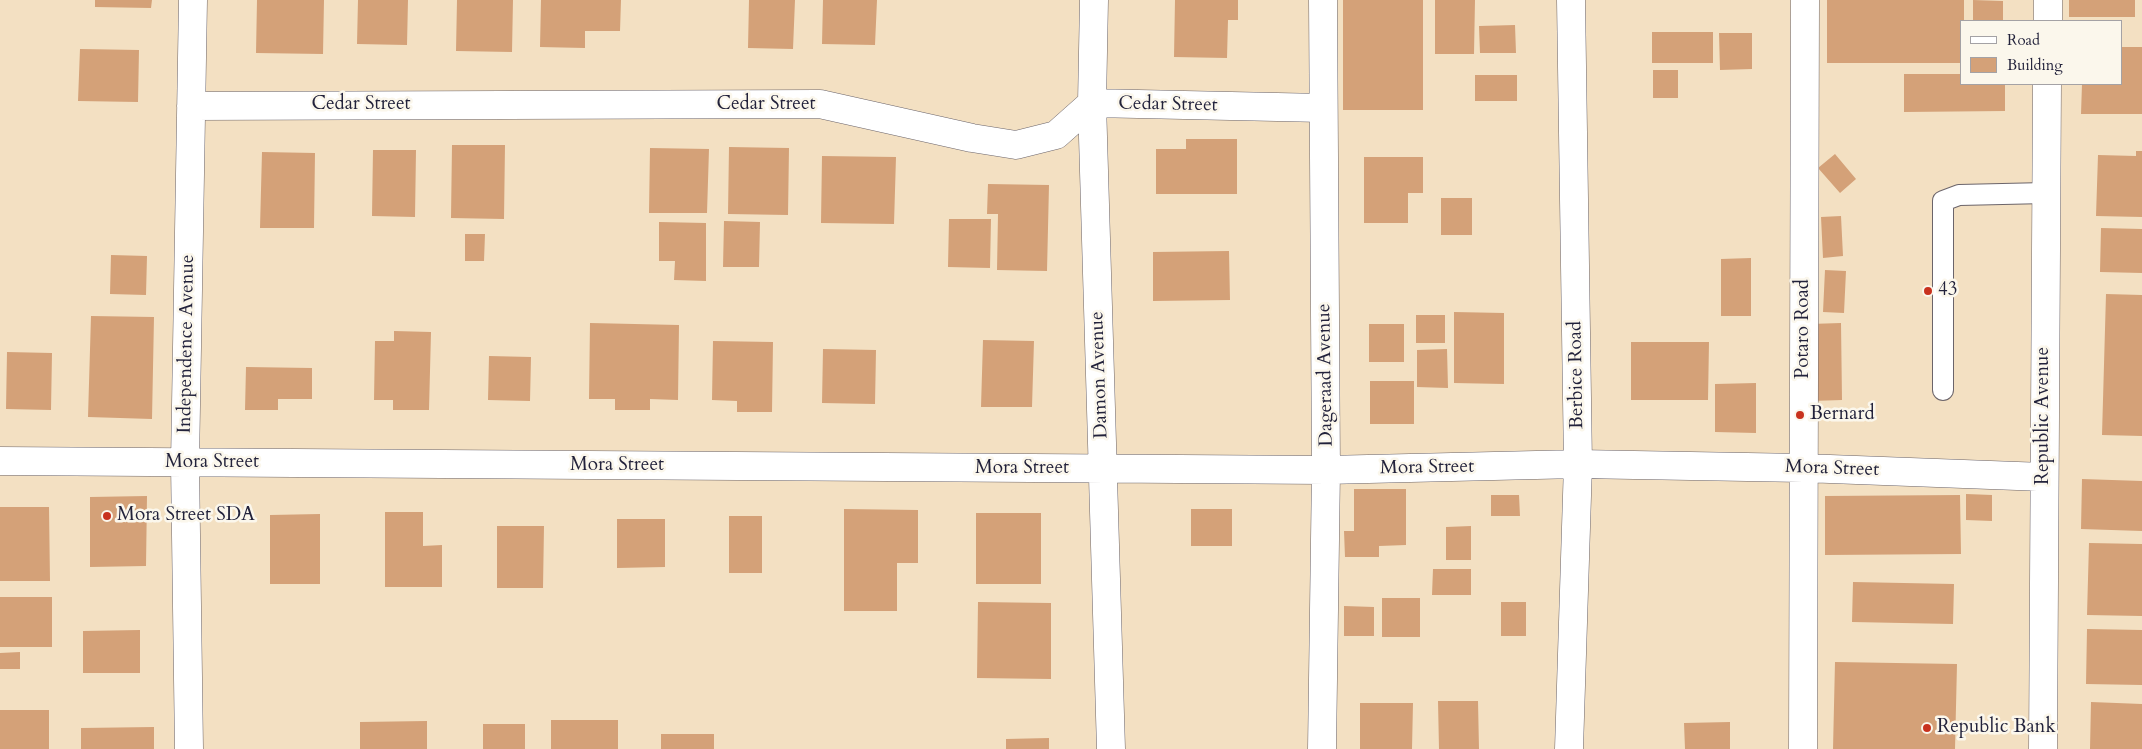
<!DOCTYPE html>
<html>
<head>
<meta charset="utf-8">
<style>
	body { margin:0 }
	#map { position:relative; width:2142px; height:749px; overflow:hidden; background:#f3e0c2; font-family:Cardo,serif }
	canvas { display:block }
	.legend { position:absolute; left:1960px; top:20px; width:162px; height:65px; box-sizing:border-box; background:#fbf7ec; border:1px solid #a4a2a5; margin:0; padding:6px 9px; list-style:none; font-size:15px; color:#22223b }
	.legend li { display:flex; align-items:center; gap:10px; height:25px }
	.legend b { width:25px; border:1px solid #a4a2a5 }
</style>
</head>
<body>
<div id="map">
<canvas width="2142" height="749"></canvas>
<ul class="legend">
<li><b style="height:6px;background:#fff"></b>Road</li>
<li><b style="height:14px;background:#d4a178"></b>Building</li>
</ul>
</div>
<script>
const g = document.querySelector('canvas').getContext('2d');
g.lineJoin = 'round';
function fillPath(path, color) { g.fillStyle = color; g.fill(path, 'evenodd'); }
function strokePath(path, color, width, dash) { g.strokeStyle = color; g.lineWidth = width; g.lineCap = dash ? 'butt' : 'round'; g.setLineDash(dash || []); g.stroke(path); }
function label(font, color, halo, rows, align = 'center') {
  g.font = font + ' Cardo,serif'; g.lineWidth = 5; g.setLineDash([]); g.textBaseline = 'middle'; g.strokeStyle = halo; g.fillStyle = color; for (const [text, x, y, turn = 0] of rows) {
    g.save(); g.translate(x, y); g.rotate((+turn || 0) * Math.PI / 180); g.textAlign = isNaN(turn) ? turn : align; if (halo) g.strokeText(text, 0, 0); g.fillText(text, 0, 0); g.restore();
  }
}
fillPath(new Path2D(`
	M95,0H152L151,8L95,7Z
	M257,0H324L323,54L256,53Z
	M358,0H408L407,45L357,44Z
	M457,0H513L512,52L456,51Z
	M541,0H621L620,31H585V48L540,47Z
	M749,0H795L793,49L748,48Z
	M823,0H877L875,45L822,44Z
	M1175,0H1238V20H1228L1227,58L1174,57Z
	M1343,0H1423V110H1343Z
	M1435,0H1475L1474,54H1435Z
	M1827,0H1964V21H1961V63H1827Z
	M1973,0L2003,1V21H1973Z
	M2069,0H2135V17H2069Z
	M1515,25L1516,53H1480L1479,26Z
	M1652,32H1713V63H1652Z
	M1719,33H1752V69L1720,70Z
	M2121,47H2142V114H2081L2082,84H2121Z
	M80,49L139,50L138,102L78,101Z
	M1653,70H1678V98H1653Z
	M1904,74H1961V84H2005V111L1904,112Z
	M1475,75H1517V101H1475Z
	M1186,139H1237V194H1156V149H1186Z
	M452,145H505L504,219L451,218Z
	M729,147L789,148L788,215L728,214Z
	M650,148L709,149L707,213H649Z
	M373,150H416L415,217L372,216Z
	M2136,151H2142V217L2096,216L2098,155L2136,156Z
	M262,152L315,153L314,228H260Z
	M1835,154L1856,179L1840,193L1818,168Z
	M822,156L896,157L894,224L821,223Z
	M1364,157H1423V193H1408V223H1364Z
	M988,184L1049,185L1047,271L997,270L998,214H987Z
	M1441,198H1472V235H1441Z
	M1841,216L1843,256L1823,258L1821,217Z
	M949,219H991L990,268L948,267Z
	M724,221L760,222L759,267H723Z
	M659,222L706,223V281L674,280L675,261H659Z
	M2101,228L2142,229V273L2100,272Z
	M465,234H485L484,261H465Z
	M1229,251L1230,300L1153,301V252Z
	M111,255L147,256L146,295L110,294Z
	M1751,258V316H1721V259Z
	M1825,270L1846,271L1844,313L1823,312Z
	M2106,294L2142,295V436L2102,435Z
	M1454,312L1504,313V384L1454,383Z
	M1416,315H1445V343H1416Z
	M91,316L154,317L152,419L88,417Z
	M590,323L679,325L678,400L650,399V410H615V399H589Z
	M1841,323L1842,400L1811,401L1810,324Z
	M1369,324H1404V362H1369Z
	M394,331L431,332L429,410H393V400H374L375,341H394Z
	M983,340L1034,341L1032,407H981Z
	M713,341L773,342L772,412H737V401L712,400Z
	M1631,342H1709L1708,400H1631Z
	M823,349L876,350L875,404L822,403Z
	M1447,349L1448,388L1417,387V350Z
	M7,352L52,353L51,410L6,409Z
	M489,356L531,357L530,401L488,400Z
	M246,367L312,368V399H278V410H245Z
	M1370,381H1414V424H1370Z
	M1756,383V433L1715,432V384Z
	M2082,479L2142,481V531L2081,529Z
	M1354,489H1406V545L1379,546V557H1345L1344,531H1354Z
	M1966,494L1992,495V521L1966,520Z
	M1491,495H1519L1520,516H1491Z
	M1960,495L1961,554L1825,555V496Z
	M147,496L146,566L90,567V497Z
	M0,507H49L50,581H0Z
	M844,509L918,510V563H897V611H844Z
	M1191,509H1232V546H1191Z
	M385,512H423V546L442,545V587H385Z
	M976,513H1041V584H976Z
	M320,514V584H270V515Z
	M729,516H762V573H729Z
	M617,519H665V567L617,568Z
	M497,526H544L543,588H497Z
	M1471,526V560H1446V527Z
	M2089,543L2142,544V616L2087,615Z
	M1433,569H1471V595H1432Z
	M1853,582L1954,584L1953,624L1852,622Z
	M0,597H52V647H0Z
	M1382,598H1420V637H1382Z
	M978,602L1051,603V679L977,678Z
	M1501,602H1526V636H1501Z
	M1344,606L1374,607V636H1344Z
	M2087,629L2142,630V685L2086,684Z
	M140,630V673H83V631Z
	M20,652V669H0V653Z
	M1835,662L1957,664L1955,749H1833Z
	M1438,701H1478L1479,749H1439Z
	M2091,702L2142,704V749H2090Z
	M1360,703H1413L1412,749H1360Z
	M0,710H49V749H0Z
	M551,720H618V749H551Z
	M427,721V749H360V722Z
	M1730,722V749H1685L1684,723Z
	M483,724H525V749H483Z
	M154,727V749H81V728Z
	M661,734H714V749H661Z
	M1049,738V749H1006V739Z`), '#d4a178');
const service = new Path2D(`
	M1943,390V201L1959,195L2046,193`);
const minor = new Path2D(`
	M1094,0L1092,103L1111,749
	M2048,21V0
	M191,106L820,104L972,138L1016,145L1056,135L1092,103L1323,108
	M0,461L1326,470L1578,464L1803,468L2044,477
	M189,749L185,463L193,0
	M1322,749L1326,470L1323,0
	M1569,749L1578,464L1571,0
	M1803,749L1805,0
	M2043,749L2047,84`);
strokePath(service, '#6b646a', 22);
strokePath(minor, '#6b646a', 29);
strokePath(service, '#fff', 20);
strokePath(minor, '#fff', 28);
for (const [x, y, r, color] of [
	[1928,291,5,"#c8321e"],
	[1800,415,5,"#c8321e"],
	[107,516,5,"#c8321e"],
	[1927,728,5,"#c8321e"]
]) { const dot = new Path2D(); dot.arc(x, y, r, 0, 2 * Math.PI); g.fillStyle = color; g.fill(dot); strokePath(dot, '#fbf7ec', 2); }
label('19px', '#22223b', '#fbf7ec', [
	["Cedar Street",361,105],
	["Cedar Street",766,105],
	["Cedar Street",1168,105,1],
	["Potaro Road",1804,329,-90],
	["Independence Avenue",187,344,-89],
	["Damon Avenue",1100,375,-92],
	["Dageraad Avenue",1326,375,-91],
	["Berbice Road",1577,375,-91],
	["Republic Avenue",2044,416,-90],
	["Mora Street",212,463],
	["Mora Street",617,466],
	["Mora Street",1427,468,-1],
	["Mora Street",1022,469],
	["Mora Street",1832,469,2]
]);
label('19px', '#22223b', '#fbf7ec', [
	["43",1938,291],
	["Bernard",1810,415],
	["Mora Street SDA",117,516],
	["Republic Bank",1937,728]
], 'left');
</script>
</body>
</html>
